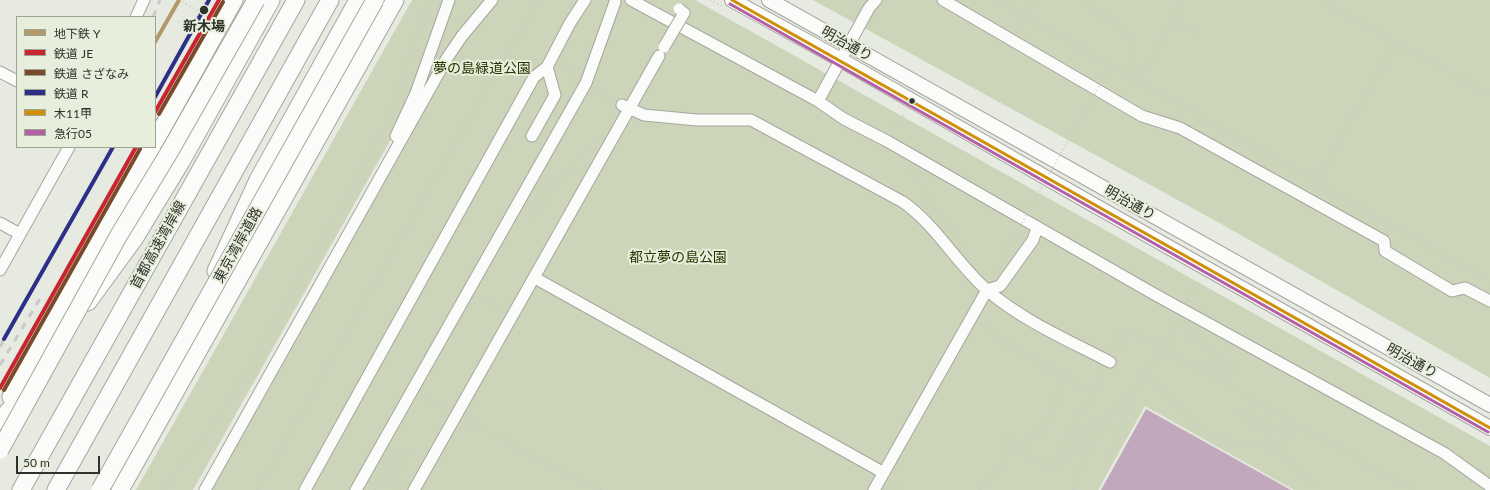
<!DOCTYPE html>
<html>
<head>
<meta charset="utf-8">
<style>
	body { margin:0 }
	#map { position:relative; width:1490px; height:490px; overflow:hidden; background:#e7eae0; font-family:Lato,"Noto Sans JP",sans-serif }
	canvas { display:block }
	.legend { position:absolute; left:16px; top:16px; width:140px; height:132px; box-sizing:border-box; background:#e8eedc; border:1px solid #9ea395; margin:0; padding:5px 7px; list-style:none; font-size:12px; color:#2f322b }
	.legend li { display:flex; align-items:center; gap:8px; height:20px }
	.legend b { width:20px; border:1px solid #9ea395 }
	.scale { position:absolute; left:16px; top:456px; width:84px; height:18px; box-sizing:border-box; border:2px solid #2f322b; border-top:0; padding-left:5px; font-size:12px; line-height:14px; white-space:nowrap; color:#2f322b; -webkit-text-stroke:3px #e8eedc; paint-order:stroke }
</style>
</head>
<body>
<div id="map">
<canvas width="1490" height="490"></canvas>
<ul class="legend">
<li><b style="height:5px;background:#b29969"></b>地下鉄 Y</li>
<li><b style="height:5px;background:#c9242f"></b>鉄道 JE</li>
<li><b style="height:5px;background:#7a4b2a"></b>鉄道 さざなみ</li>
<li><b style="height:5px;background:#2d3087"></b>鉄道 R</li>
<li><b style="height:5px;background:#cf8f09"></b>木11甲</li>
<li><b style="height:5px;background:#b35fa6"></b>急行05</li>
</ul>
<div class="scale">50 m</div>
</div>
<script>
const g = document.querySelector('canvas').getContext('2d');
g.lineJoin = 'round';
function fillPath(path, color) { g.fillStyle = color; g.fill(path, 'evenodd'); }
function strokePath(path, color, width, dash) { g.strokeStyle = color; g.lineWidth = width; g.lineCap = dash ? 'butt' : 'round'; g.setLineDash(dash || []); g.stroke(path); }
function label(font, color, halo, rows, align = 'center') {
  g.font = font + ' Lato,"Noto Sans JP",sans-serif'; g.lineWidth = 4; g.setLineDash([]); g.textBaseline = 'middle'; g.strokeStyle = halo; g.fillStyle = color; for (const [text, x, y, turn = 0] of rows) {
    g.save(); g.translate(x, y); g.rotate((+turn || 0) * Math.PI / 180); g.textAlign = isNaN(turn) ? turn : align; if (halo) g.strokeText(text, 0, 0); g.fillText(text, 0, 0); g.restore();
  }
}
fillPath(new Path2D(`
	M412,0H485L451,43L395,132L193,490H136Z
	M499,0H695L1490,446V490H1294L1145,406L1098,490H211L458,48Z
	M813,0H1490V378L1225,226Z`), '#ccd5b9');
fillPath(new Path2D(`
	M1146,409L1291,490H1101Z`), '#c1a8bc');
const minor = new Path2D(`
	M631,0L818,101L844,119L887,141L1154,294L1444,453L1490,486
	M943,0L1142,116L1180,128L1384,241L1385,251L1452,291L1465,288L1490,301
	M136,17L144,0
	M0,72L17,81
	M818,101L869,8L876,0
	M622,105L644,115L697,120H751L903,202C937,226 956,263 987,290C1023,321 1068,340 1110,362
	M396,136L416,93L449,0
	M532,136L555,95L547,67L570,23L585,0
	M0,223L20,234
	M0,270L69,147
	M535,278L884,473
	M205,490L447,58L462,36L492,0
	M305,490L534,77L547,67
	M356,490L586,83L615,2
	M414,490L659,56
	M874,490L987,290L1000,286L1033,240L1037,228`);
const major = new Path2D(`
	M732,0L841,60L1085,200L1490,428
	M769,0L1490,405`);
const highway = new Path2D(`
	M155,141L234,0
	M216,271L258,180L358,0
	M88,302L134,239L182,160L271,0
	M11,397L152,147
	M0,421L30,386
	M21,490L296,0
	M56,490L330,0
	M120,490L395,0`);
strokePath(minor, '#a4a69f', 13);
strokePath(major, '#a4a69f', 16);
strokePath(highway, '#a4a69f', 19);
strokePath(new Path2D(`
	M179,0L199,11
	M710,0L721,6
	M996,0L1490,281
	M1081,0L1129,34L1139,82
	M1321,0L1490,95
	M1172,20L1195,33
	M178,22L198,31
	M190,27L206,0
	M1017,31L1034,0
	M562,62L577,75
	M1102,80L1111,66
	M1139,82L1183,0
	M596,89L613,99
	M892,132L904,113
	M907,166L962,245
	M550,171L528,216L532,218L575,161L600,137
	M1315,182L1396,43
	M997,269L1014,237
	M477,296L503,310
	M1187,301L1200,280
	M979,323L1023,355L1048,365L1057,372
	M1189,325L1188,333L1235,369L1236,372L1233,373L1203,364L1199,370
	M1113,341L1130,331
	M1115,354L1131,330L1412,490
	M1044,372L1048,365
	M1146,377L1173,399L1194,424L1204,432L1227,440L1272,448L1284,453L1316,490
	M422,396L447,410
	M465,420L601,490
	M1068,437L1088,448
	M1008,438L1006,443L1010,447
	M1265,446L1268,434L1238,413V411L1240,409L1288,434
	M1019,451C1024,442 1034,438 1041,430C1057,415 1058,393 1057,372L1093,392
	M1278,451L1293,424
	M1053,464L1059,467L1094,421L1099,419L1105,423
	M1109,467L1106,465L1132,403L1133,395
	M892,481L897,490
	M162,490L203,439L239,386L347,197L392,112L418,31L431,0
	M258,490L471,114L540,0
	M375,490L402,448L408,451L391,490
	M980,490L992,478L1011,447L1051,469L1105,371
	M1074,490L1084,457L1094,439L1115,410L1133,394L1179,321`), '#cacbc7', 2, [1, 3]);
strokePath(minor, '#fbfcfa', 11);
strokePath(major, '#fbfcfa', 14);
strokePath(highway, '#fbfcfa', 17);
strokePath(new Path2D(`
	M153,17L160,0
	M0,347L4,339
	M0,365L41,297`), '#c8cac6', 3, [7, 7]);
const minorBridge = new Path2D(`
	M664,47L684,13L679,9`);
const highwayBridge = new Path2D(`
	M0,450L119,235L170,151L256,0
	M100,490L375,0`);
strokePath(minorBridge, '#a4a69f', 13, []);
strokePath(highwayBridge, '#a4a69f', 19, []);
strokePath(new Path2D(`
	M1014,237L1100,84`), '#cacbc7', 2, [1, 3]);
strokePath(minorBridge, '#fbfcfa', 11);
strokePath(highwayBridge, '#fbfcfa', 17);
strokePath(new Path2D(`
	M732,0L1490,428`), '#cf8f09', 3);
strokePath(new Path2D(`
	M730,4L1488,432`), '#b35fa6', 3);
strokePath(new Path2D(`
	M155,112L219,0
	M0,388L136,147`), '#c9242f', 4);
strokePath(new Path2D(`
	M159,114L223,2
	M4,390L140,149`), '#7a4b2a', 4);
strokePath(new Path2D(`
	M155,97L209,0
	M4,339L113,147`), '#2d3087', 4);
strokePath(new Path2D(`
	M155,42L179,0`), '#b29969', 4);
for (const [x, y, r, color] of [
	[204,10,5,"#2f322b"],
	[912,101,3.5,"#2f322b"]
]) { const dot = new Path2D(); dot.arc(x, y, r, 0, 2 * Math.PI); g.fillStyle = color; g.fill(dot); strokePath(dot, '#e8eedc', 1.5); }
label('bold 14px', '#2f322b', '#e8eedc', [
	["新木場",204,26]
]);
label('14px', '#2f322b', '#e8eedc', [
	["明治通り",847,44,29],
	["明治通り",1130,203,29],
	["首都高速湾岸線",158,245,-61],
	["東京湾岸道路",238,245,-61],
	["明治通り",1412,361,29]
]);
label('14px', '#283400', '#e8eedc', [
	["夢の島緑道公園",482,68],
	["都立夢の島公園",678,257]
]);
</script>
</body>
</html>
